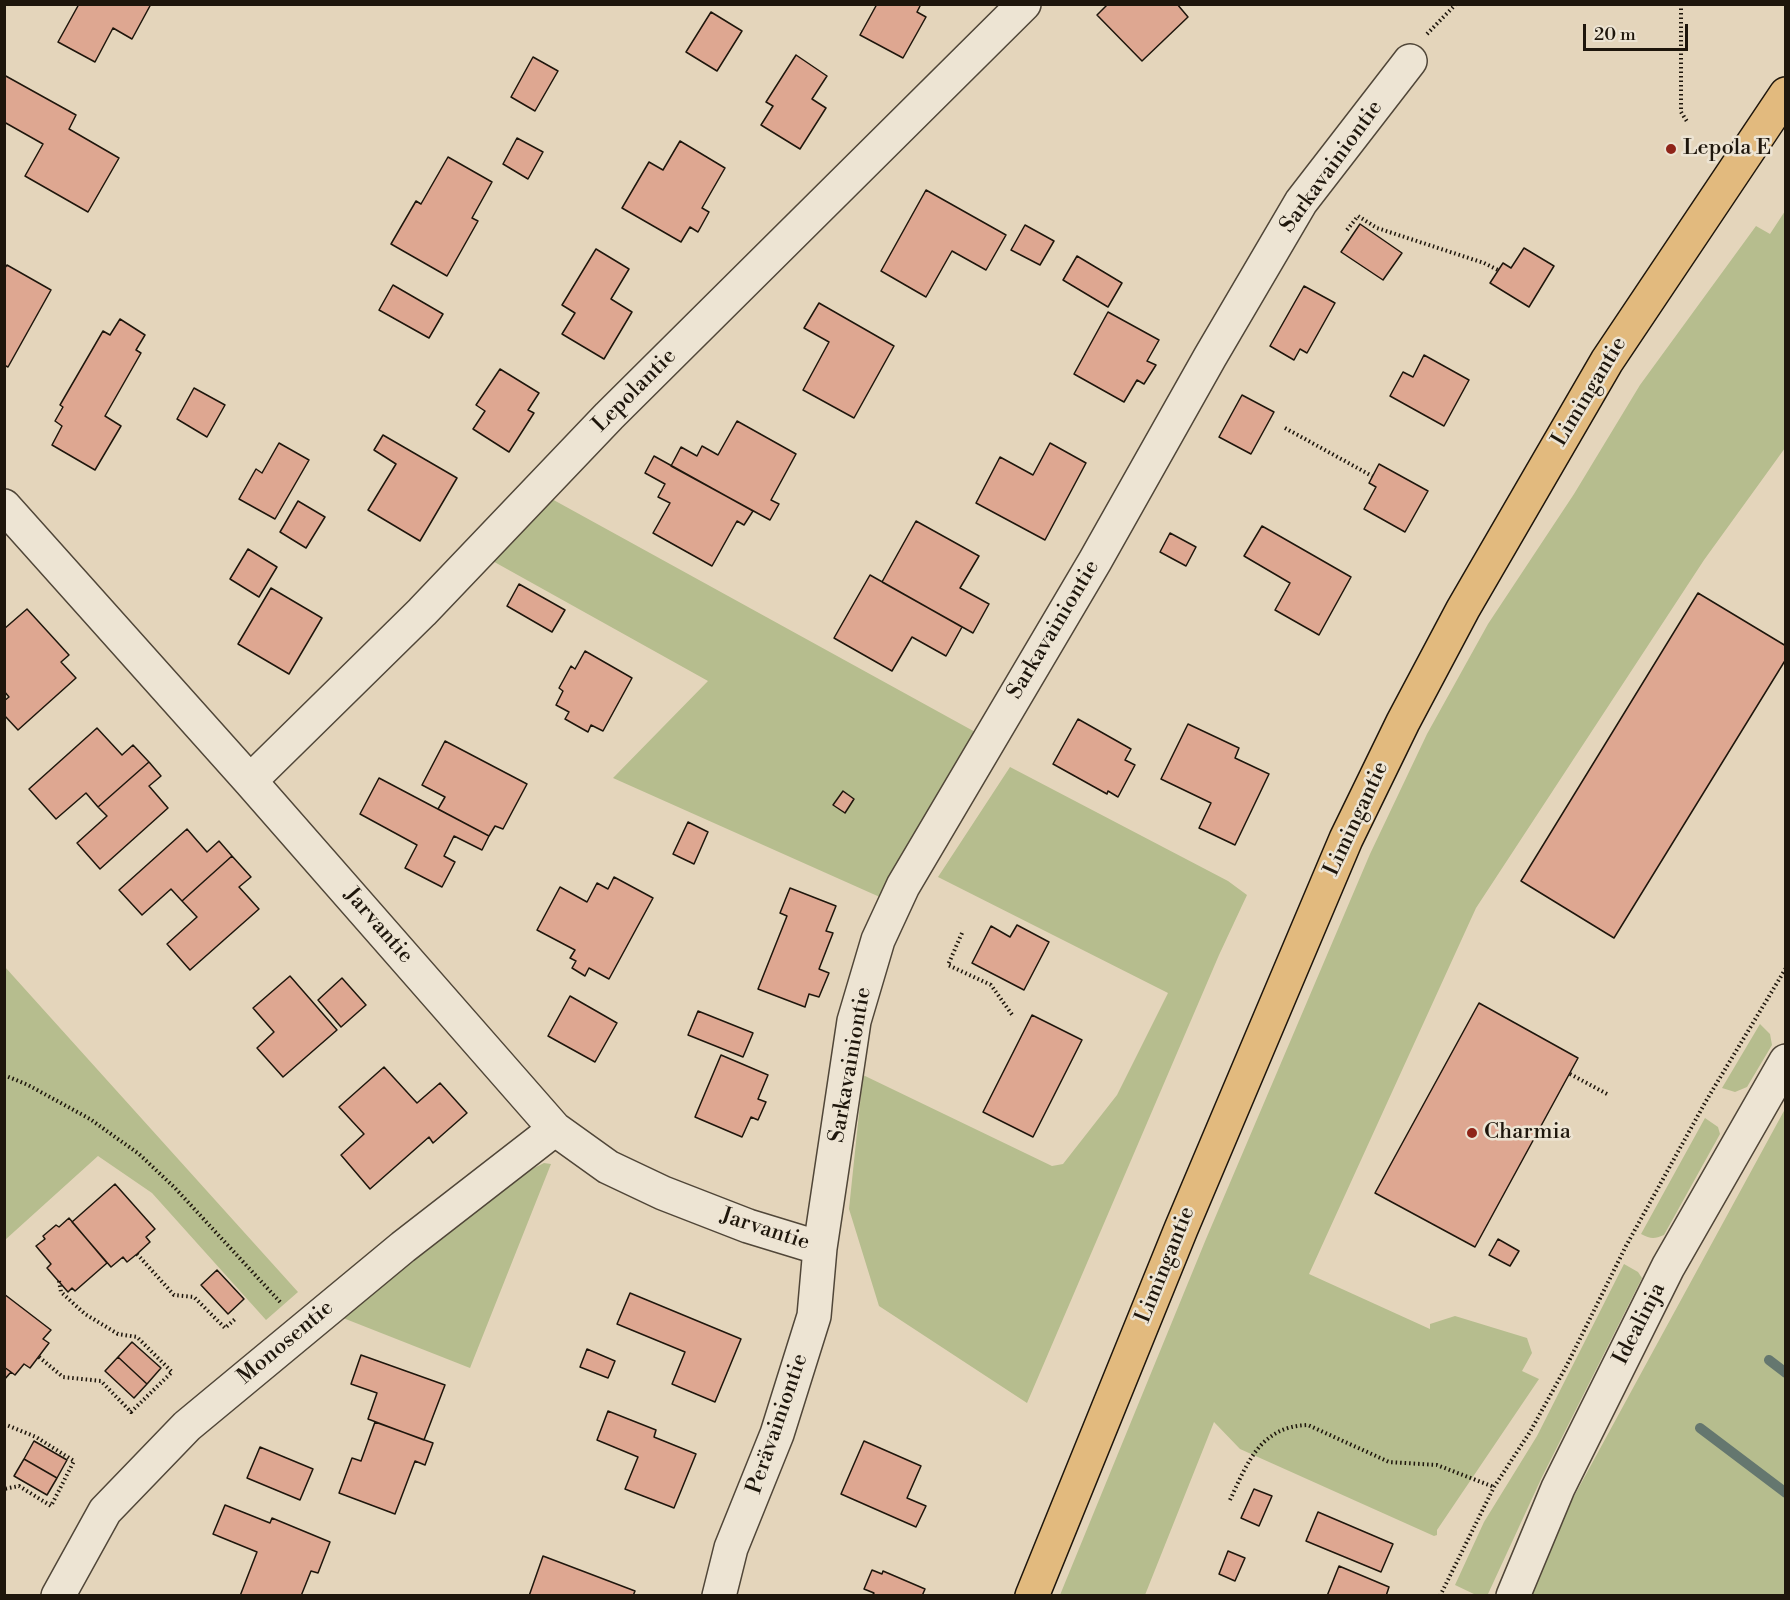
<!DOCTYPE html>
<html>
<head>
<meta charset="utf-8">
<style>
	body { margin:0 }
	#map { position:relative; width:1790px; height:1600px; overflow:hidden; background:#e4d5bb; font-family:"Libre Bodoni",serif }
	canvas { display:block }
	.frame { position:absolute; inset:0; border:6px solid #1e160c; pointer-events:none }
	.scale { position:absolute; left:1583px; top:24px; width:105px; height:27px; box-sizing:border-box; border:3px solid #1e160c; border-top:0; padding-left:8px; font-size:18px; line-height:21px; white-space:nowrap; color:#1e160c; -webkit-text-stroke:4px #ede4d3; paint-order:stroke }
</style>
</head>
<body>
<div id="map">
<canvas width="1790" height="1600"></canvas>
<div class="frame"></div>
<div class="scale">20 m</div>
</div>
<script>
const g = document.querySelector('canvas').getContext('2d');
g.lineJoin = 'round';
function fillPath(path, color) { g.fillStyle = color; g.fill(path, 'evenodd'); }
function strokePath(path, color, width, dash) { g.strokeStyle = color; g.lineWidth = width; g.lineCap = dash ? 'butt' : 'round'; g.setLineDash(dash || []); g.stroke(path); }
function label(font, color, halo, rows, align = 'center') {
  g.font = font + ' "Libre Bodoni",serif'; g.lineWidth = 5; g.setLineDash([]); g.textBaseline = 'middle'; g.strokeStyle = halo; g.fillStyle = color; for (const [text, x, y, turn = 0] of rows) {
    g.save(); g.translate(x, y); g.rotate((+turn || 0) * Math.PI / 180); g.textAlign = isNaN(turn) ? turn : align; if (halo) g.strokeText(text, 0, 0); g.fillText(text, 0, 0); g.restore();
  }
}
fillPath(new Path2D(`
	M1785,211V448L1704,560L1476,908L1309,1274L1430,1329V1324L1455,1316L1527,1338L1532,1353L1522,1371L1539,1379L1437,1530V1535L1434,1536L1240,1449L1214,1422L1145,1595H1060L1206,1239L1370,854L1427,734L1488,624L1574,494L1640,385L1756,226L1770,234Z
	M550,498L977,733L882,898L613,778L708,681L489,559Z
	M1010,767L1228,881L1247,895L1219,955L1027,1403L879,1306L849,1209L863,1075L1052,1166L1063,1164L1117,1095L1168,993L938,877Z
	M5,967L298,1292L266,1320L152,1193L98,1156L5,1240Z
	M1760,1024L1770,1034L1772,1045L1747,1087L1735,1092L1722,1088Z
	M1785,1109V1595L1531,1596L1572,1500Z
	M1705,1118L1718,1127L1720,1134L1664,1235C1654,1239 1651,1239 1641,1234Z
	M544,1163L551,1164L470,1368L338,1316L502,1189L532,1169Z
	M1624,1264L1638,1272L1642,1278L1542,1477L1488,1594L1476,1595L1455,1585L1484,1522L1537,1436Z`), '#b6bd8e');
strokePath(new Path2D(`
	M1769,1360L1786,1373
	M1700,1428L1786,1493`), '#65776f', 10);
const building = new Path2D(`
	M79,4H151L132,39L113,28L95,62L58,42Z
	M877,4H921L917,12L926,17L903,58L860,35Z
	M1108,4H1177L1188,17L1142,61L1097,15Z
	M711,12L742,31L717,71L686,52Z
	M796,55L827,76L812,99L826,108L800,149L761,125L773,106L766,102Z
	M533,57L558,71L535,111L511,97Z
	M4,75L76,115L69,129L119,158L88,212L25,176L43,144L4,122Z
	M517,138L543,152L528,179L503,164Z
	M680,141L725,168L702,208L709,212L698,232L690,227L681,242L622,208L649,162L663,170Z
	M448,157L492,182L472,218L478,221L447,276L391,244L416,201L421,204Z
	M926,190L1006,235L986,270L952,251L926,297L881,271Z
	M1360,224L1402,253L1383,280L1341,252Z
	M1025,225L1054,241L1040,265L1011,250Z
	M1524,248L1554,266L1529,307L1490,283L1503,263L1511,268Z
	M596,249L629,269L611,299L632,312L604,359L562,334L575,313L562,305Z
	M1077,256L1122,283L1108,307L1063,280Z
	M7,265L51,290L8,367L4,365V269Z
	M393,285L443,314L429,338L379,310Z
	M1304,286L1335,303L1307,353L1300,349L1294,360L1270,346Z
	M819,303L894,346L854,418L803,390L829,342L804,328Z
	M1108,312L1159,340L1147,361L1156,365L1144,384L1137,380L1124,402L1074,374Z
	M120,319L145,335L136,350L141,353L105,416L121,426L95,470L52,445L62,426L55,421L63,407L60,405L103,331L110,335Z
	M1424,355L1469,380L1444,426L1390,396L1403,372L1413,377Z
	M500,369L539,393L528,410L534,413L509,452L473,429L485,411L476,405Z
	M194,388L225,405L207,437L177,419Z
	M1242,395L1274,412L1251,454L1219,437Z
	M737,421L796,454L771,500L779,504L770,520L671,466L681,447L697,456L702,446L718,455Z
	M383,435L457,478L420,541L368,510L396,464L374,450Z
	M279,443L309,460L275,519L239,499L256,469L262,473Z
	M1050,443L1086,463L1045,540L976,503L1000,457L1033,475Z
	M654,456L753,511L744,525L737,521L712,566L653,533L670,503L658,497L665,484L645,473Z
	M1379,464L1428,491L1405,532L1364,509L1376,487L1369,483Z
	M298,501L325,517L306,548L280,532Z
	M916,521L979,556L960,588L989,604L973,633L882,582Z
	M1262,526L1351,577L1319,635L1275,610L1290,583L1244,556Z
	M1170,533L1196,547L1186,566L1160,552Z
	M248,549L277,567L259,597L230,579Z
	M870,575L962,627L946,656L912,637L892,671L834,638Z
	M519,584L565,610L552,632L507,606Z
	M271,588L322,618L289,674L238,644Z
	M1698,593L1786,646V659L1614,938L1521,881Z
	M27,609L69,655L61,662L76,678L18,730L4,715V701L9,697L4,691V629Z
	M585,651L632,678L603,731L591,725L588,732L565,719L569,712L556,705L563,691L559,688L571,666L575,669Z
	M1078,719L1131,749L1125,760L1135,765L1118,797L1108,791L1107,794L1053,764Z
	M1188,724L1239,748L1235,758L1269,774L1235,845L1199,828L1211,803L1161,779Z
	M97,728L122,755L133,745L149,762L98,807L86,793L56,819L29,789Z
	M445,741L527,784L503,829L495,826L489,836L438,809L445,797L422,785Z
	M149,762L161,776L149,786L168,808L100,869L77,843L107,816L98,807Z
	M379,778L489,836L482,850L454,836L444,856L455,862L442,887L405,868L417,845L360,814Z
	M843,791L854,799L845,813L833,805Z
	M688,822L708,832L694,864L673,854Z
	M187,829L207,852L219,841L232,856L182,901L171,889L142,915L119,890Z
	M232,856L251,877L239,887L259,909L190,970L167,944L197,917L182,901Z
	M614,877L653,898L609,979L589,968L585,976L572,968L576,961L570,958L575,950L537,930L560,887L587,902L597,883L608,889Z
	M790,888L836,906L826,931L833,933L819,969L829,973L819,997L809,994L805,1007L758,989L787,916L780,913Z
	M1017,925L1049,942L1024,990L972,963L991,926L1010,937Z
	M290,976L337,1030L283,1077L257,1048L274,1032L253,1008Z
	M342,978L366,1005L341,1027L318,1000Z
	M570,996L617,1023L595,1062L548,1036Z
	M1479,1003L1578,1058L1475,1247L1375,1193Z
	M698,1011L753,1033L743,1057L688,1035Z
	M1032,1015L1082,1040L1033,1137L983,1112Z
	M721,1055L768,1075L758,1099L766,1102L758,1120L751,1117L742,1137L695,1117Z
	M384,1067L417,1103L440,1083L467,1113L433,1143L429,1137L370,1189L341,1155L364,1134L339,1107Z
	M115,1184L155,1229L146,1237L150,1242L137,1254L127,1262L123,1257L111,1267L72,1222Z
	M69,1218L107,1263L75,1291L72,1288L68,1292L47,1268L51,1264L36,1246L45,1239L43,1236L56,1225L59,1227Z
	M1498,1239L1519,1251L1510,1266L1489,1255Z
	M217,1270L244,1299L228,1314L201,1285Z
	M630,1293L741,1339L715,1402L672,1384L685,1352L617,1324Z
	M4,1294L51,1330L43,1339L49,1343L30,1368L24,1364L15,1375L4,1367Z
	M132,1342L161,1368L147,1384L118,1357Z
	M587,1349L615,1361L608,1378L580,1367Z
	M361,1355L445,1385L424,1440L368,1419L377,1393L351,1384Z
	M118,1357L147,1384L134,1398L105,1371Z
	M4,1367L11,1372L4,1380Z
	M608,1411L656,1430L654,1437L696,1454L674,1508L625,1489L638,1457L597,1440Z
	M375,1422L433,1443L425,1465L415,1461L395,1514L339,1493L352,1458L361,1461Z
	M34,1441L67,1460L57,1478L24,1459Z
	M864,1441L921,1466L907,1498L926,1506L916,1527L841,1494Z
	M260,1447L313,1469L300,1500L247,1478Z
	M24,1459L57,1478L47,1495L14,1476Z
	M1254,1489L1272,1496L1259,1526L1241,1518Z
	M225,1505L270,1523L272,1518L330,1542L318,1573L311,1571L301,1596H240L257,1552L213,1534Z
	M1318,1512L1393,1544L1381,1572L1306,1541Z
	M1228,1551L1245,1558L1235,1581L1219,1574Z
	M543,1556L635,1591L633,1596H529Z
	M1339,1566L1389,1587L1386,1596H1327Z
	M872,1570L882,1574L883,1571L925,1589L922,1596H872L874,1593L864,1589Z`);
fillPath(building, '#dea791');
strokePath(building, '#1e160c', 1.5);
const minor = new Path2D(`
	M4,506L250,781L555,1129L608,1167L663,1193L748,1226L820,1248
	M250,781L422,612L609,416L1024,4
	M58,1596L105,1511L187,1426L403,1247L555,1129
	M719,1596L731,1548L777,1434L814,1316L820,1248L854,1021L878,940L903,886L1095,561L1210,357L1301,202L1410,61
	M1513,1596L1558,1488L1668,1267L1786,1061`);
const major = new Path2D(`
	M1032,1596L1181,1229L1346,839L1403,722L1463,609L1607,361L1786,94`);
strokePath(minor, '#504638', 36);
strokePath(major, '#1e160c', 36);
strokePath(new Path2D(`
	M1681,4V112L1688,123
	M1427,34L1456,4
	M1347,230L1358,216L1377,228L1484,263L1498,270
	M1285,428L1372,476
	M962,933L948,965L991,985L1013,1016
	M1570,1074L1609,1095
	M4,1075L28,1085L90,1119L139,1154L175,1188L281,1303
	M137,1254L174,1295L194,1297L225,1328L235,1319
	M39,1357L63,1377L101,1381L131,1412L172,1372L137,1337L118,1334L85,1314L61,1292L59,1281
	M4,1424L36,1437L74,1461L51,1506L19,1486L4,1489
	M1230,1500C1247,1464 1260,1426 1308,1425L1389,1462L1437,1465L1494,1487
	M1440,1596L1494,1487L1530,1432L1567,1365L1626,1246L1706,1101L1786,968`), '#1e160c', 4, [1.5, 3]);
strokePath(minor, '#ede4d3', 33);
strokePath(major, '#e2ba7e', 33);
for (const [x, y, r, color] of [
	[1671,149,6,"#8f2418"],
	[1472,1133,6,"#8f2418"]
]) { const dot = new Path2D(); dot.arc(x, y, r, 0, 2 * Math.PI); g.fillStyle = color; g.fill(dot); strokePath(dot, '#ede4d3', 2); }
label('22px', '#1e160c', '#ede4d3', [
	["Lepola E",1683,149],
	["Charmia",1484,1133]
], 'left');
label('22px', '#1e160c', '#ede4d3', [
	["Sarkavainiontie",1332,167,-54],
	["Lepolantie",635,391,-45],
	["Limingantie",1590,392,-59],
	["Sarkavainiontie",1054,630,-59],
	["Limingantie",1357,819,-65],
	["Jarvantie",378,926,49],
	["Sarkavainiontie",851,1065,-80],
	["Jarvantie",765,1230,18],
	["Limingantie",1166,1265,-68],
	["Idealinja",1640,1324,-63],
	["Monosentie",286,1343,-40],
	["Perävainiontie",778,1424,-71]
]);
</script>
</body>
</html>
